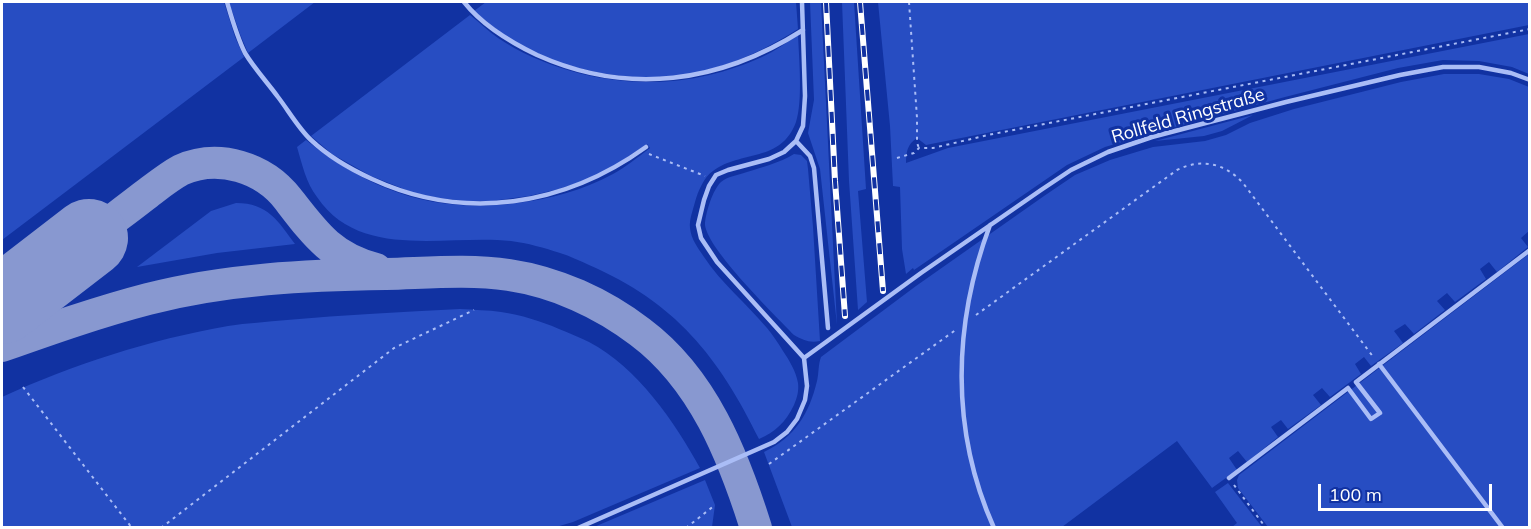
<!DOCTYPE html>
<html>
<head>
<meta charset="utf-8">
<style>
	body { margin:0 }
	#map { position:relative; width:1531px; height:529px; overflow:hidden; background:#1132a2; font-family:Mulish,sans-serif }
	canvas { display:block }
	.frame { position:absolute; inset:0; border:3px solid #fff; pointer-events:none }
	.scale { position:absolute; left:1318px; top:484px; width:174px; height:27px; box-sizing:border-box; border:3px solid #fff; border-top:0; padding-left:8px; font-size:18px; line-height:21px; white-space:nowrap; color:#fff; -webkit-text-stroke:4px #1132a2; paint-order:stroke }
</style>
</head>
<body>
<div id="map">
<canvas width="1531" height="529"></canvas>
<div class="frame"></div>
<div class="scale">100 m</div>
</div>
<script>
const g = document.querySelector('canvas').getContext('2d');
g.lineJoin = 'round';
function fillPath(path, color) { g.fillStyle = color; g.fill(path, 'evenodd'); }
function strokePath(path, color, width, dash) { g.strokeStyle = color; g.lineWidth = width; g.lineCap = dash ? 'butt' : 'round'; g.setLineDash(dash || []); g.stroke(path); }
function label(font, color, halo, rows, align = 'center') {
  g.font = font + ' Mulish,sans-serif'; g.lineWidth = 6; g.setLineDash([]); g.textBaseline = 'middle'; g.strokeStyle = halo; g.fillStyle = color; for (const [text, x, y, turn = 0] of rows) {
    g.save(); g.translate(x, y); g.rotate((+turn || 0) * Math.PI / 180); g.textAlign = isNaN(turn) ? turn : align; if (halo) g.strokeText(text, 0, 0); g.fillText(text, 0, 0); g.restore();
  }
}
fillPath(new Path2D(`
	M2,2H224L235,37L244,57L2,240Z
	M229,2H315L248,53L240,34Z
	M486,2H796L798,29C731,72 665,88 587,70C569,66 551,61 534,53C512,42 493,27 474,11Z
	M810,2H821L837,325L820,169L808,133L814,100Z
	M842,2H854L866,189L858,191L867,302L858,310L849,181Z
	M878,2H1529V25L926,145L917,138C907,144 906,153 906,163L948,148L1529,34V74L1512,67L1479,61L1443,60L1398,68L1285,97L1149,134L1105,147L1067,165L914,270L913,268L906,274L902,249L900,187L893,186L890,126Z
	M470,15C479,22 488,31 498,38C539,66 598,82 646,82C685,83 727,73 762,57C775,51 786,43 798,35C799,59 803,101 796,122C781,163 741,150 713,171C704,177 698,191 695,202C693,210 689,220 690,228C691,239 698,248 704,257C721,283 747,304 767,328C773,335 778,343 783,351C789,360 796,371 798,383C799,391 797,398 794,405C786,422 775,432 759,439C719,357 675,302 589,265C580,261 570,256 560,253C545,248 527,243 511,241C447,234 360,261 317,197C306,183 302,164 297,147L306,140C370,191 435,214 517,203C551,199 583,190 613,174C626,167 638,157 650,148L647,144L611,168L586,180L559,189L529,196L491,201H465L439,198L414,193L371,176L332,154L311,136Z
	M1444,74H1479L1509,79L1529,87V231L1521,238L1528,247L1497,272L1489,262L1480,269L1486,279L1455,302L1447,293L1437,301L1445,310L1414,334L1405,324L1394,331L1403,343L1371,366L1364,357L1355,364L1361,374L1330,397L1322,388L1313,395L1321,405L1288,429L1281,420L1271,427L1278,437L1247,462L1238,451L1229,458L1237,470L1212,488L1177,441L1062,527H792L764,452C795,437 809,414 817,381C819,373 818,365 821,357L916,286L1044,196L1075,175L1110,160L1153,147L1205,141L1226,135L1250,123L1294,109L1401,82Z
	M1253,115L1222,131L1204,136L1155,141Z
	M794,154L801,155L807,161L808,169L813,227L820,341C809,343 803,340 794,335C774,314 708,250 705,225C705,214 713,189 721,182C728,176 739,175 747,172C763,167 779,163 794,154Z
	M236,203C268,203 278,221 295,244L217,253L137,267L211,211Z
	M1529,254V527H1268L1238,488L1237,480L1239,475Z
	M460,309C474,310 488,310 501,312C521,315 541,321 559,329C569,333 579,337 589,342C637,367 675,422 700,468L573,522L556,527H2V397C74,364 149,340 228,326C247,323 267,322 287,320C344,315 402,312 460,309Z
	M705,480L715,505L712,527H594Z
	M1228,483L1262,527H1232L1237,523L1215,492Z`), '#274dc2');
strokePath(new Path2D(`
	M89,238C107,224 126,210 144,196C156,187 168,177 181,170C219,153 264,168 288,199C315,234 332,258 376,269
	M2,346C50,329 98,312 148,299C226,279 307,275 386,274C427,273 469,269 509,275C556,282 602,303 640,332C703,379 733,455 756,528`), '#8898d0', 32);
strokePath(new Path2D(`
	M2,305L89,238`), '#8898d0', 78);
strokePath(new Path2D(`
	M909,2L917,118V143L919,148
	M649,154L705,176
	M897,158L914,153L919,148H933L988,135L1530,29
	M976,315L1177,170C1201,158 1225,163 1243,183L1374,358
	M23,387L132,528
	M769,464L957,329
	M1234,485L1266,528
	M161,528L394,348L474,310
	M686,528L715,505`), '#aabdf6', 2, [3, 4.5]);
strokePath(new Path2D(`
	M227,2C232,19 237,37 245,53C254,68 267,82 278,97C288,110 299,129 311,140C328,156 350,169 372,179C465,222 564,206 646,147
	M464,2C483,26 510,42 537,55C628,96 720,83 803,30
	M796,141L810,156L814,168L828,328
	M990,225C953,324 950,430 994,528
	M804,358L921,273L1041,190L1071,170L1108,152L1152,137L1286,102L1400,75L1443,67H1479L1511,73L1530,80
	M1379,364L1503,528
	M1229,478L1348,388L1371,419L1380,413L1356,382L1530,250
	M578,528L774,442L787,432L797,419L805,400L807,386L804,358L717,262L701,238L698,225L704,200L709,186L716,175L728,170L769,159L784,152L796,141L803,126L805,96L802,2`), '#aabdf6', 4.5);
const rail = new Path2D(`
	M826,2L835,181L845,316
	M860,2L883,291`);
strokePath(rail, '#fff', 6);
strokePath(rail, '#1132a2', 4, [11]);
label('18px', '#fff', '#1132a2', [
	["Rollfeld Ringstraße",1188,116,-16]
]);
</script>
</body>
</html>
